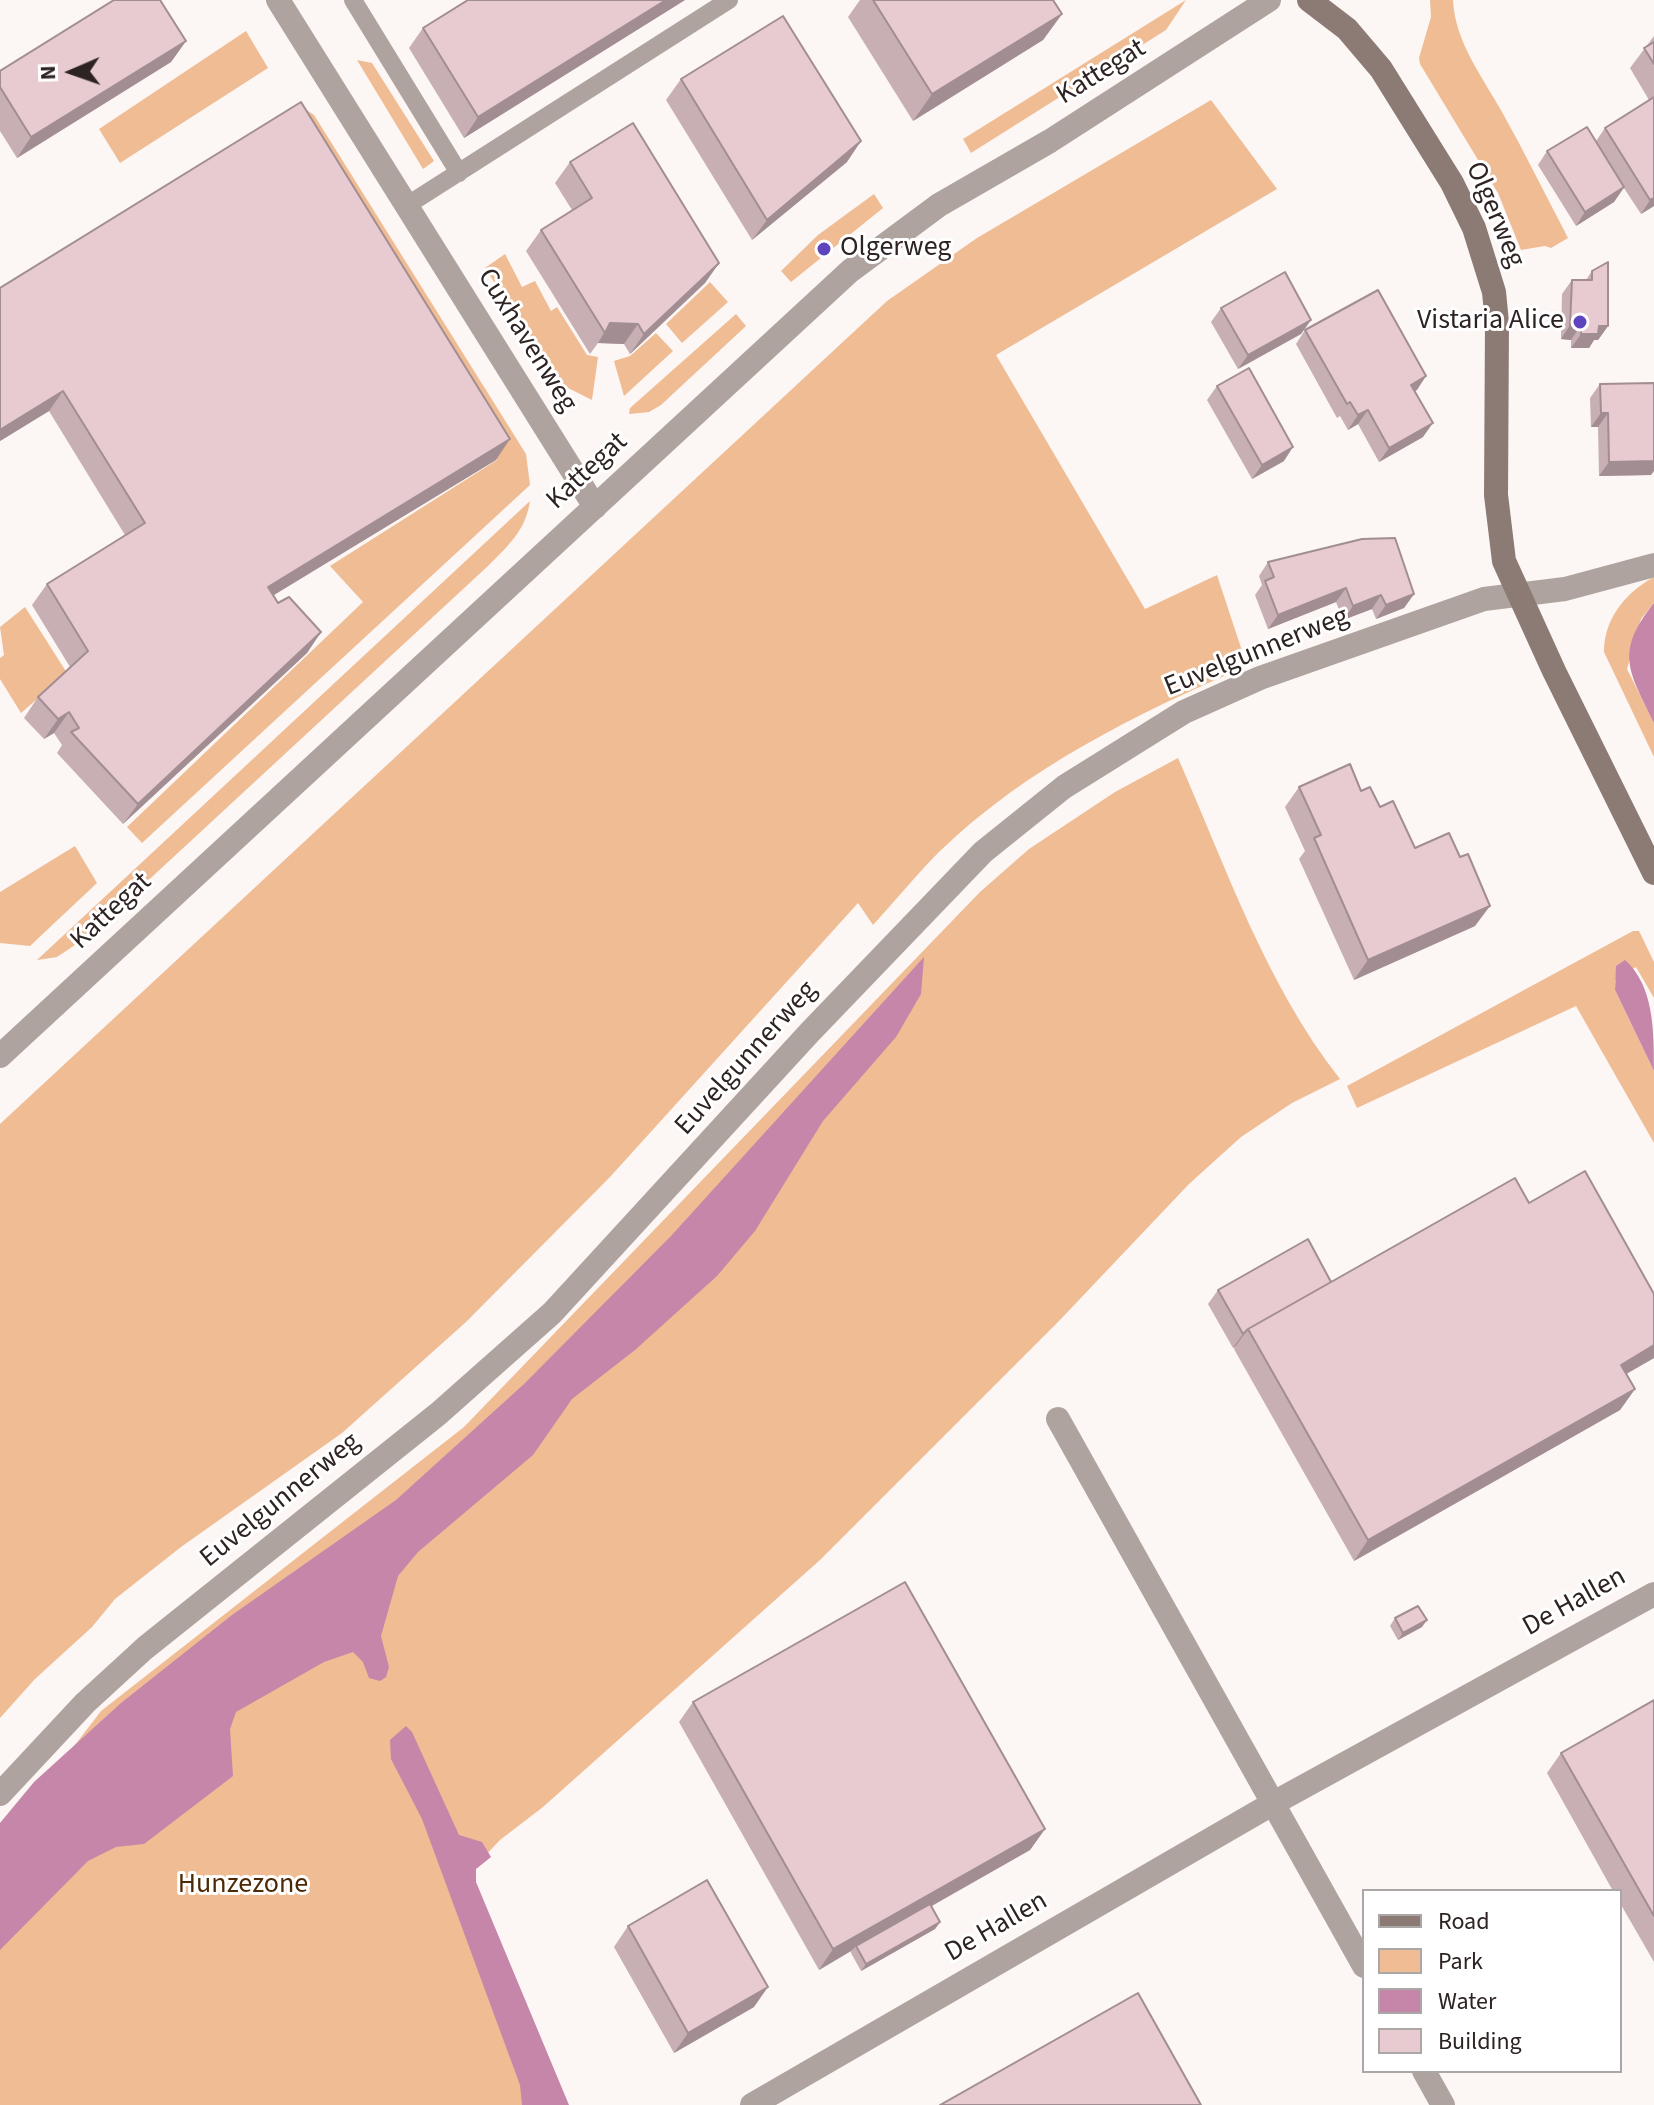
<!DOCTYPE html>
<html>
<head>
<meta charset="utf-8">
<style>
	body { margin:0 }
	#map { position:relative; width:1654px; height:2105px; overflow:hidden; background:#fcf6f5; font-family:"Source Sans 3",sans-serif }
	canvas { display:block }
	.legend { position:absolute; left:1362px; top:1889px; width:260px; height:184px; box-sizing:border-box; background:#fff; border:2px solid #aba7a7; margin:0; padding:10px 14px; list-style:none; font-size:24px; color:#2e2323 }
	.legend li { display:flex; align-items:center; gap:16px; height:40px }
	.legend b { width:40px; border:2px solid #aba7a7 }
	.north { position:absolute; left:32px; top:32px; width:80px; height:80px; -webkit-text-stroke:6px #fff; paint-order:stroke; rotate:268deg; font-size:22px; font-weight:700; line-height:32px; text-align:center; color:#2e2323 }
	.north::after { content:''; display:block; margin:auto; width:28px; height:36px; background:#2e2323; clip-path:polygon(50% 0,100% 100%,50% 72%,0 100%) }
</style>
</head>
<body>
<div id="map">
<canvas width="1654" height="2105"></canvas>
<ul class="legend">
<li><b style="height:10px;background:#8c7b75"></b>Road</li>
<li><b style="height:22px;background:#efbc93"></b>Park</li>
<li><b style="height:22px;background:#c586aa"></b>Water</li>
<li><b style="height:22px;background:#e7cbd1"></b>Building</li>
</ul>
<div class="north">N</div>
</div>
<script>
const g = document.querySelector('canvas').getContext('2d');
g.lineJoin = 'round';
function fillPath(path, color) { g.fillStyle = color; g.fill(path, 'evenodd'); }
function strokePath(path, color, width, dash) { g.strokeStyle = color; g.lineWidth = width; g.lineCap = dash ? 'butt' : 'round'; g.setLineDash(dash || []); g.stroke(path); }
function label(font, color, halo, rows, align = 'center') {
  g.font = font + ' "Source Sans 3",sans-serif'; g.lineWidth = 6; g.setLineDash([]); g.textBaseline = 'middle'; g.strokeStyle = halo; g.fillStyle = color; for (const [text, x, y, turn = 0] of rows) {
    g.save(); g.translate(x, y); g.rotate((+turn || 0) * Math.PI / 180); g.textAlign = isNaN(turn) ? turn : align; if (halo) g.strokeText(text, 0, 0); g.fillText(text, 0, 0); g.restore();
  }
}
fillPath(new Path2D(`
	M1186,0L1166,30L971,153L963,139Z
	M1430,0H1453C1455,42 1482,76 1502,112C1525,153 1546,196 1568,238L1551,248L1545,246L1521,250L1498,193L1420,64L1419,58L1431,17Z
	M246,31L268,68L120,163L99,129Z
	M357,60L372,63L434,161L423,169Z
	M1211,100L1277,189L996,355L1145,609L1217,575L1247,666C1136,714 1027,767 939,852C916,875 895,901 873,925L858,903L610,1177L466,1322L342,1433L181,1547L115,1599L92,1627L35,1679L0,1718V1124L887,301L977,238Z
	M305,109L314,115L526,454L530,485L142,843L127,827L363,602L330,566L497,460L290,114Z
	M874,194L883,208L791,282L781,271L818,235Z
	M505,254L522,287L535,281L551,311L557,307L587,355L598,357L592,400L566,387L555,376L485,268Z
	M710,282L728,302L682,343L666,324Z
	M736,314L746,326L661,405L649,412L629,414L630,408Z
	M656,333L673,351L624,396L614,361L630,356Z
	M530,501C526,530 508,546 488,566L87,937L57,957L37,960Z
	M1654,577V603L1641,619L1627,669L1654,723V757L1604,652C1604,619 1625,593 1654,577Z
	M25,607L67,673L21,713L0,679V658L4,655L0,627Z
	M1178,758C1226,867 1266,985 1340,1079L1292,1103L1241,1137L1189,1184L1059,1321L820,1560L543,1807L500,1840L461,1881L552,2105H0V1843L101,1711L464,1427L980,892L1029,849L1115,792Z
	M75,846L97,883L30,946L0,943V892Z
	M1633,931H1639L1654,962V998L1636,967L1615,980V990L1654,1071V1143L1576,1006L1357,1108L1347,1086Z`), '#efbc93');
fillPath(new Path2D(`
	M1654,603V723C1629,671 1614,653 1654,603Z
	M924,957L921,994L896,1037L823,1121L755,1231L717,1276L635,1350L572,1399L533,1455L418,1552L398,1576L381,1636L389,1667L386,1677L380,1681L369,1678L363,1662L353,1652L324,1662L236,1712L230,1729L233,1776L144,1844L116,1847L88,1861L0,1950V1823L34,1782L121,1703L232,1615L396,1500L523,1385L671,1236Z
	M1625,960C1654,986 1654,1030 1654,1071L1615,990L1616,966Z
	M406,1726L412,1732L459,1835L482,1842L491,1857L476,1869V1882L569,2105H522L520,2085L422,1819L391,1759L390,1740Z`), '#c586aa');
strokePath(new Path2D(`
	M353,0L459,173
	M406,206L729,0`), '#afa39f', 18);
strokePath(new Path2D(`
	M278,0L595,507
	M0,1056L850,271L939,205L1050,141L1269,0
	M1058,1419L1364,1966
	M0,1794L85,1703L145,1648L438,1414L552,1313L810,1032L983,852L1064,787L1184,712L1260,678L1484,599L1565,589L1654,565
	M1424,2071L1443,2105
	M752,2105L1272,1804L1654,1594`), '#afa39f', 24);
strokePath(new Path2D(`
	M1309,0L1347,29L1381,69L1452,183L1474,228L1494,292L1497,323L1496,495L1504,561L1554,671L1654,873`), '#8c7b75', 24);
fillPath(new Path2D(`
	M468,0H685L464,138L409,48L423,28Z
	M860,0H1053L1062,14L1043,40L913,121L848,17Z
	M1654,36V206L1641,214L1624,188L1614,202L1576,226L1538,165L1547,151L1596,141L1605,128L1649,100L1630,68Z
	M186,41L171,62L17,158L0,131V71Z
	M681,79L847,162L752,240L666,100Z
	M570,162L719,263L705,283L630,354L624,344L598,343L590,354L526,251L541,230L572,210L555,183Z
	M1592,271L1608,326L1598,340H1594L1589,348H1571V340L1561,339L1562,294L1572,280H1586Z
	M0,288L496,460L274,595L278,603L321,632L307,653L123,824L57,753L62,745L54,733L44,739L24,718L38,697L70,667L32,605L47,584L125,535L49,411L0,441Z
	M1221,308L1311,320L1301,334L1238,369L1211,322Z
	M1305,330L1426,376L1415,391L1423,437L1379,462L1358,424L1348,430L1340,416L1337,418L1296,344Z
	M1600,384L1651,475L1599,476L1598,427H1591L1590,398Z
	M1217,386L1284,461L1252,479L1207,400Z
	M1268,562L1414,594L1404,608L1376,619L1372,609L1343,620L1336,602L1268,629L1255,595L1262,585L1259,576Z
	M1299,787L1361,791L1380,807L1415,848L1475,926L1354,980L1299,859L1305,851L1285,807Z
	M1529,1203L1654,1294V1358L1626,1374L1635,1389L1620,1410L1354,1561L1234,1349L1235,1347L1233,1348L1208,1304L1218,1290L1331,1282Z
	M1395,1618L1422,1627L1398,1640L1390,1626Z
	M1654,1700V1962L1620,1903V1891H1613L1547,1773L1561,1753Z
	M693,1702L1045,1829L1030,1850L932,1906L940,1922L935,1929L861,1971L851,1953V1951L819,1970L679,1722Z
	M628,1926L754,2007L674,2053L614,1947Z`), '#c7afb4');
fillPath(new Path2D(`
	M666,0H685L464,138L478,117Z
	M1062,14L1043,40L913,121L932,94Z
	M186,41L171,62L17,158L31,137Z
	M861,141L847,162L752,240L767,220Z
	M1624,187L1614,202L1576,226L1585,212Z
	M1654,198V206L1641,214L1650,200Z
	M719,263L705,283L630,354L644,334Z
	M1311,320L1301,334L1238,369L1248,355Z
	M610,323L638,324L624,344L598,343Z
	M1570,325H1581L1571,340L1561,339Z
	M1599,326H1608L1598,340H1594L1589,348H1571L1581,334Z
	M1426,376L1417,390L1401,399L1411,385Z
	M63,391L49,411L0,441V430Z
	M1368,410L1358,424L1348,430L1358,415Z
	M1601,413H1608L1598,427H1591Z
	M1433,423L1423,437L1379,462L1389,448Z
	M510,439L496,460L254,607L268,587Z
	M1293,447L1284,461L1252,479L1262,465Z
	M1654,461V471L1651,475L1599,476L1609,462Z
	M1346,588L1336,602L1268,629L1278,615Z
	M1414,594L1404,608L1376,619L1386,605Z
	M1381,595L1372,609L1343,620L1353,606Z
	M321,632L307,653L123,824L138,804Z
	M69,712L54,733L44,739L58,719Z
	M1490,906L1475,926L1354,980L1368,960Z
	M1245,1333L1235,1347L1233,1348L1243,1334Z
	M1654,1345V1358L1607,1385L1621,1365Z
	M1635,1389L1620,1410L1354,1561L1368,1540Z
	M1427,1620L1422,1627L1398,1640L1403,1633Z
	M1045,1829L1030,1850L857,1948L856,1946L851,1951L819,1970L833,1949Z
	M940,1922L935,1929L861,1971L866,1964Z
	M768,1987L754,2007L674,2053L688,2033Z`), '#a28e92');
const building = new Path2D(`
	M114,0H160L186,41L31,137L0,87V71Z
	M468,0H666L478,117L423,28Z
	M873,0H1053L1062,14L932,94Z
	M783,16L861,141L767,220L681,79Z
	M1654,42V64L1644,48Z
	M1654,97V198L1650,200L1605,128Z
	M301,102L510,439L268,587L278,603L289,597L321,632L138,804L71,732L79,728L69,712L58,719L38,697L88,651L47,584L145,523L63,391L0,430V288Z
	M633,123L719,263L644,334L638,324L610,323L605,333L541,230L592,198L570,162Z
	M1587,127L1624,187L1585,212L1547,151Z
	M1608,262V326H1599L1598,334H1581V325H1570L1572,280H1592V271Z
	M1285,272L1311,320L1248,355L1221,308Z
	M1378,290L1426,376L1411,385L1433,423L1389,448L1368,410L1358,415L1350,402L1347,404L1305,330Z
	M1249,368L1293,447L1262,465L1217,386Z
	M1654,383V461L1609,462L1608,413H1601L1600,384Z
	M1395,538L1414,594L1386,605L1381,595L1353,606L1346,588L1278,615L1265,581L1274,577L1268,562L1362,539Z
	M1350,764L1361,791L1370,787L1380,807L1393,801L1415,848L1449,833L1460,857L1468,854L1490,906L1368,960L1314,838L1321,835L1299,787Z
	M1585,1171L1654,1294V1345L1621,1365L1635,1389L1368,1540L1248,1329L1515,1178L1529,1203Z
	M1308,1239L1331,1282L1248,1329L1243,1334L1218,1290Z
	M905,1582L1045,1829L833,1949L693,1702Z
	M1418,1606L1427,1620L1403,1633L1395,1618Z
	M1654,1700V1916L1561,1753Z
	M707,1880L768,1987L688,2033L628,1926Z
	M930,1904L940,1922L866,1964L856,1946Z
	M1138,1993L1201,2105H940Z`);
fillPath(building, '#e7cbd1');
strokePath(building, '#a28e92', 2);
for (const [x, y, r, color] of [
	[824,249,8,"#5f45bd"],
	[1580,322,8,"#5f45bd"]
]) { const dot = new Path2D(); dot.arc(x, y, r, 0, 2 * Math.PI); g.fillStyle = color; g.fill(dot); strokePath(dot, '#fff', 3); }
label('28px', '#2e2323', '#fff', [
	["Kattegat",1102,73,-32],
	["Olgerweg",1494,215,67],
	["Cuxhavenweg",526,341,58],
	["Kattegat",588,472,-43],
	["Euvelgunnerweg",1257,653,-22],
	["Kattegat",112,912,-43],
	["Euvelgunnerweg",747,1059,-48],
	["Euvelgunnerweg",281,1501,-39],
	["De Hallen",1575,1603,-29],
	["De Hallen",997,1928,-30]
]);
label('28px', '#2e2323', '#fff', [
	["Olgerweg",840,249],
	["Vistaria Alice",1564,322,"right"]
], 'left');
label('28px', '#4d2904', '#fff', [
	["Hunzezone",243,1886]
]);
</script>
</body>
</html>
